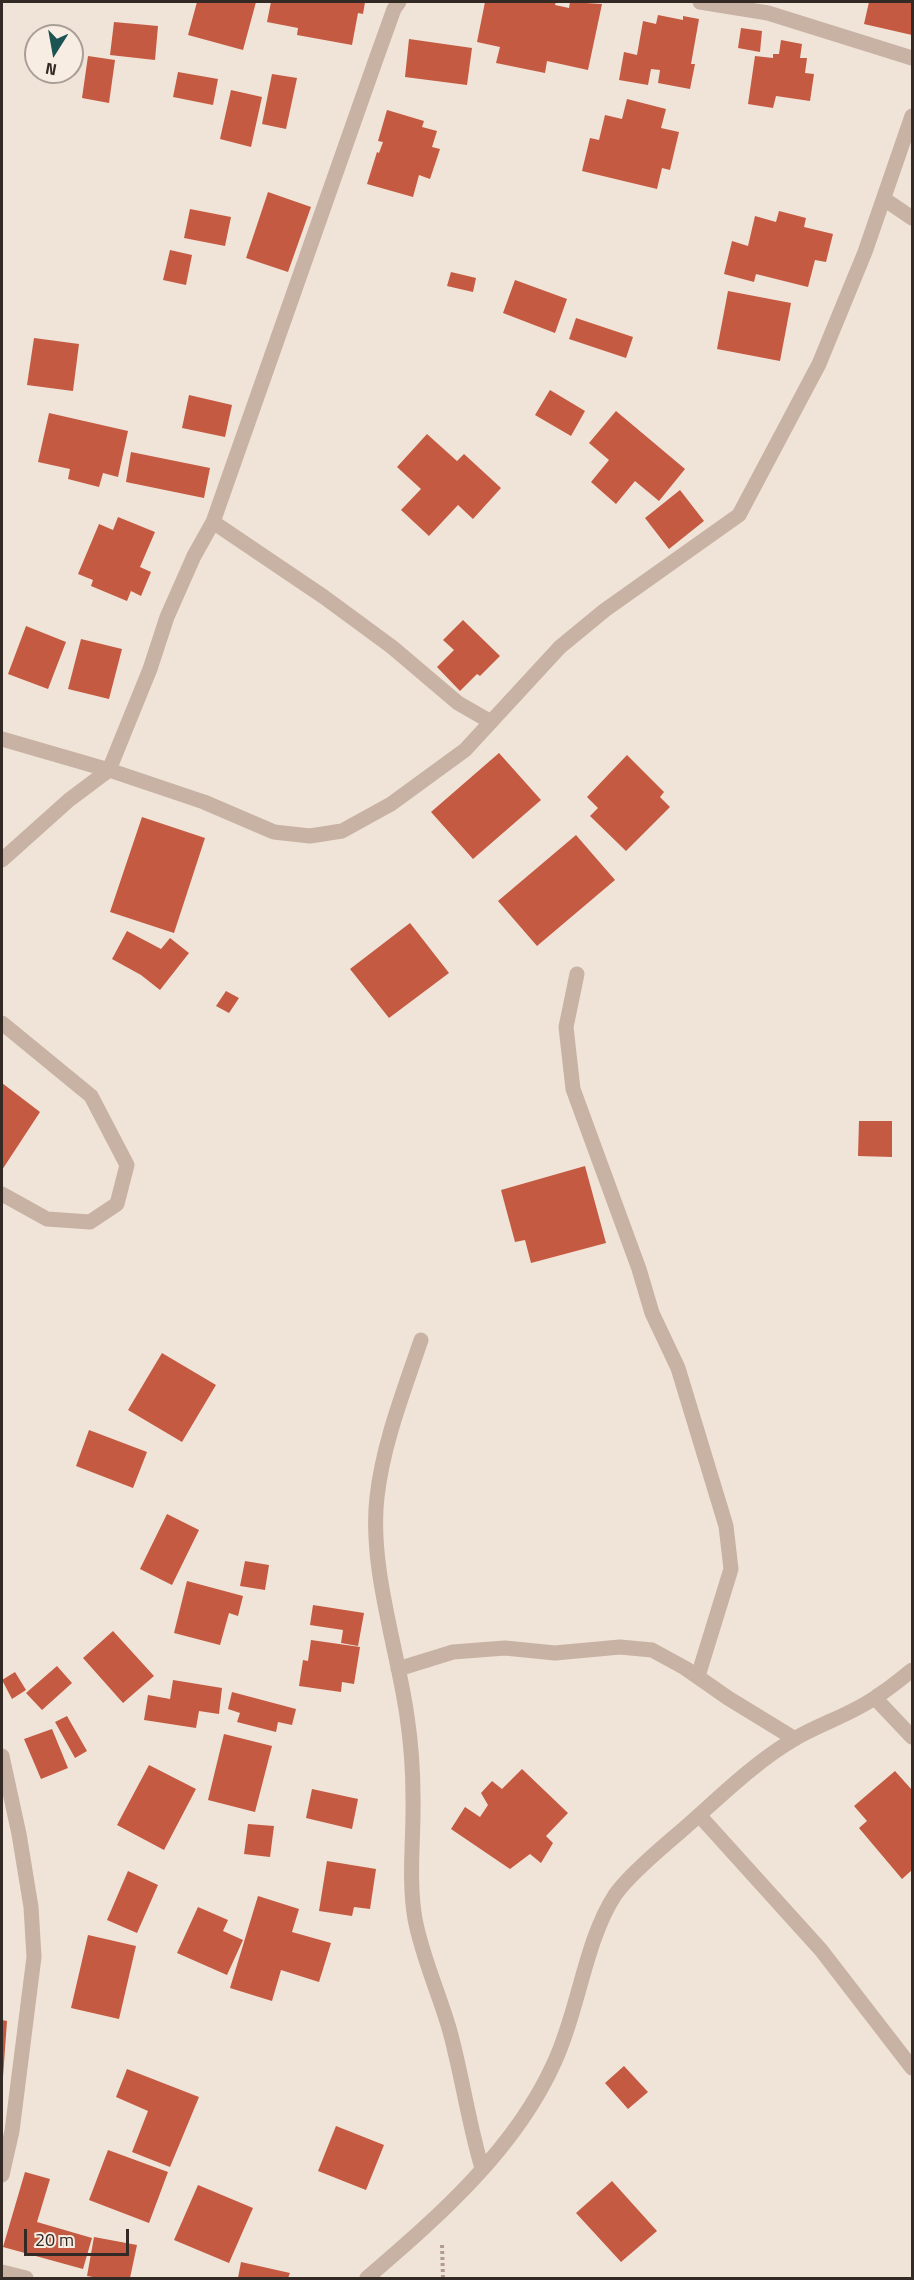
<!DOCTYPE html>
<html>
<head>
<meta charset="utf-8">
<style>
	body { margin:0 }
	#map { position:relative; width:914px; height:2280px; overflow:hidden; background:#f0e3d7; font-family:"Titillium Web",sans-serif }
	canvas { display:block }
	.frame { position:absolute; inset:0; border:3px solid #332925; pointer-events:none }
	.north { position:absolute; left:24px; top:24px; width:60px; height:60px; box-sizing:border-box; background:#f8ede3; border:2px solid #a99f97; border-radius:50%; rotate:191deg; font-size:16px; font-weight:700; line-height:24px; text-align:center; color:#332925 }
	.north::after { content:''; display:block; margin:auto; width:21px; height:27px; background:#1c5353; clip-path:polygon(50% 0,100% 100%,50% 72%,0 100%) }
	.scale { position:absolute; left:24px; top:2229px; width:105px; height:27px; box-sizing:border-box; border:3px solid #332925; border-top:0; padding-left:8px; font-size:18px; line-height:21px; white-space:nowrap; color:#332925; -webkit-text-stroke:4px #f8ede3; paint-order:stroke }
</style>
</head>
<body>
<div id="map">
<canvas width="914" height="2280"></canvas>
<div class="frame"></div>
<div class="north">N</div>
<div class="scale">20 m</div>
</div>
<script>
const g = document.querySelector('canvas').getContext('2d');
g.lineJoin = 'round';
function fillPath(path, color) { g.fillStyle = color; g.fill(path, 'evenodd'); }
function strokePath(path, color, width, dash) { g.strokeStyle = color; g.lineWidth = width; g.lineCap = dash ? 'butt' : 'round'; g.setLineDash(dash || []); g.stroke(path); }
fillPath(new Path2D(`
	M197,2H256L243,50L188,35Z
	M271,2H365L363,14L358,13L352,45L297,35L298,28L267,22Z
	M485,2H556L555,5L569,8L570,2L602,4L588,70L547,61L545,73L496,63L500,47L477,42Z
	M869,2H912V35L864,24Z
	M658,15L683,20V16L699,19L691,64H695L690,89L658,83L660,70L651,69L648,85L619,80L624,52L637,55L643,21L656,24Z
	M114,22L158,26L155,60L110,55Z
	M741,28L762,31L760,52L738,48Z
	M409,39L472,48L467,85L405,77Z
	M781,40L802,44L800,58H807L805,73L814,74L810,101L776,96L773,108L748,104L755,56L773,58V54H779Z
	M88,56L115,60L109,103L82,98Z
	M178,72L218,79L213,105L173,97Z
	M272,74L297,78L286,129L262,124Z
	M231,90L262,97L251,147L220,139Z
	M627,99L666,109L661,128L679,132L670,170L662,168L657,189L582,171L590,138L599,140L605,115L622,119Z
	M387,110L424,121L422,127L437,131L432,147L440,149L430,179L419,175L413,197L367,184L377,152L379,153L383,142L378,141Z
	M268,192L311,207L288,272L246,258Z
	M190,209L231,217L225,246L184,238Z
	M779,211L806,218L804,227L833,234L826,262L815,260L808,287L756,274L754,282L724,274L732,241L748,246L755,216L776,222Z
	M170,250L192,255L186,285L163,280Z
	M451,272L476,278L473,292L447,286Z
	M515,280L567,299L555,333L503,313Z
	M728,291L791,303L780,361L717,349Z
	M576,318L633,337L626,358L569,339Z
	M34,338L79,344L73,391L27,385Z
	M550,390L585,411L571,436L535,415Z
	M189,395L232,405L225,437L182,428Z
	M616,411L685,469L659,501L635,481L616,504L591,482L609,460L589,443Z
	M49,413L128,431L118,477L103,473L99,487L68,479L70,469L38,462Z
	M427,434L457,461L464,454L501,488L473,519L458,505L429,536L401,510L421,489L397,467Z
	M131,452L210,468L204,498L126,482Z
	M680,490L704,521L669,549L645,518Z
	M118,517L155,532L140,567L151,572L141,596L131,591L127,601L91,586L93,580L78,574L99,524L113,530Z
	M463,620L500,656L480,676L477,674L460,691L437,667L454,650L443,640Z
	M26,626L66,642L48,689L8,674Z
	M81,639L122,649L109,699L68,689Z
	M499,753L541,800L473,859L431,812Z
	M627,755L664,792L660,797L670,807L626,851L590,816L598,808L587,797Z
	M142,817L205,838L174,933L110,912Z
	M576,835L615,880L537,946L498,901Z
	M410,923L449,973L389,1018L350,969Z
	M127,931L161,949L170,938L189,953L160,990L141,975L112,959Z
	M226,991L239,998L229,1013L216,1006Z
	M2,1083L40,1112L2,1170Z
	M859,1121H892V1157L858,1156Z
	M585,1166L606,1243L531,1263L525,1240L515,1242L501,1190Z
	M162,1353L216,1385L182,1442L128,1410Z
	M89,1430L147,1452L133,1488L76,1466Z
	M167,1514L199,1530L172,1585L140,1569Z
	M245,1561L269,1565L265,1590L240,1586Z
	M187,1581L243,1596L238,1616L229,1613L220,1645L174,1633Z
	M313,1605L364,1613L358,1646L341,1643L343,1630L310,1625Z
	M113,1631L154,1676L123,1703L83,1658Z
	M311,1640L360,1647L354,1684L342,1682L341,1692L299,1686L303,1660L308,1661Z
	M57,1666L72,1683L42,1710L26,1693Z
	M15,1672L26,1690L12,1699L2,1680Z
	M173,1680L222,1688L219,1714L199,1711L196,1728L144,1720L148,1695L170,1699Z
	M232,1692L296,1709L292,1725L278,1722L276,1732L237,1722L240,1713L228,1709Z
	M67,1716L87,1751L75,1758L55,1722Z
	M52,1729L68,1768L41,1779L24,1739Z
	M224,1734L272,1746L255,1812L208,1800Z
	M149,1765L196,1789L164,1850L117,1825Z
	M522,1769L568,1813L546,1836L553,1843L541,1863L530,1854L510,1869L451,1829L465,1807L480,1817L488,1805L481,1793L492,1781L502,1789Z
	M895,1771L912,1790V1870L902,1879L859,1828L867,1821L854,1806Z
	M312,1789L358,1799L352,1829L306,1818Z
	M248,1824L274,1826L270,1857L244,1854Z
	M327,1861L376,1869L370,1909L354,1907L352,1916L319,1911Z
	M128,1871L158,1885L137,1933L107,1920Z
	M258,1896L299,1909L292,1932L331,1943L319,1982L281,1970L272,2001L230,1988Z
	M198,1907L228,1920L223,1931L243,1940L227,1975L177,1953Z
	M88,1935L136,1946L119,2019L71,2008Z
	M2,2020L7,2021L3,2077H2Z
	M624,2066L648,2092L628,2109L605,2083Z
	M127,2069L199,2097L170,2167L132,2152L148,2111L116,2097Z
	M336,2126L384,2145L366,2190L318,2171Z
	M108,2150L168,2172L149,2223L89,2200Z
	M25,2172L50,2179L37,2222L92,2238L83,2269L3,2247Z
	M612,2181L657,2231L621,2262L576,2213Z
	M198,2185L253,2208L229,2263L174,2240Z
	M94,2237L137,2245L130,2278H99L87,2276Z
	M241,2262L290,2273L288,2278H238Z`), '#c45a41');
strokePath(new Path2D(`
	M442,2245L443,2278`), '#b39c8e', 4, [3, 3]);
strokePath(new Path2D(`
	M700,2L768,13L912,58
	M884,199L912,218
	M213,522L324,597L392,647L458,703L491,722
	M2,739L109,770L204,802L274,832L310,836L342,831L391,804L465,750L560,647L605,610L739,515L819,364L865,252L912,116
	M2,860L69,800L109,770L150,669L167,617L194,556L213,522L375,62L394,9L399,2
	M577,974L566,1027L573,1089L639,1269L652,1313L678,1368L726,1526L731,1569L698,1676
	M2,1023L91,1096L127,1165L117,1204L90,1222L47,1219L2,1194
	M421,1340C404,1391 383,1443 377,1497C369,1567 397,1646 407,1716C411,1743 413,1770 413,1797C414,1838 408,1878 415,1919C422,1956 438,1991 449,2028C462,2074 468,2122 482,2168
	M398,1669L453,1652L505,1648L555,1653L620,1647L652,1650L685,1668L728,1698L795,1739
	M875,1698L912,1737
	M2,1756L19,1834L31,1907L34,1957L12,2131L2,2175
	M699,1815L821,1950L912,2068
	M2,2272L26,2278
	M367,2278C439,2216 516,2149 555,2061C579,2009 585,1941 615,1895C628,1876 661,1848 680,1832C717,1800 753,1763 796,1738C822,1723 852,1714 876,1697C889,1689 901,1679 912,1670`), '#c7b2a4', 15);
</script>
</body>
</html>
